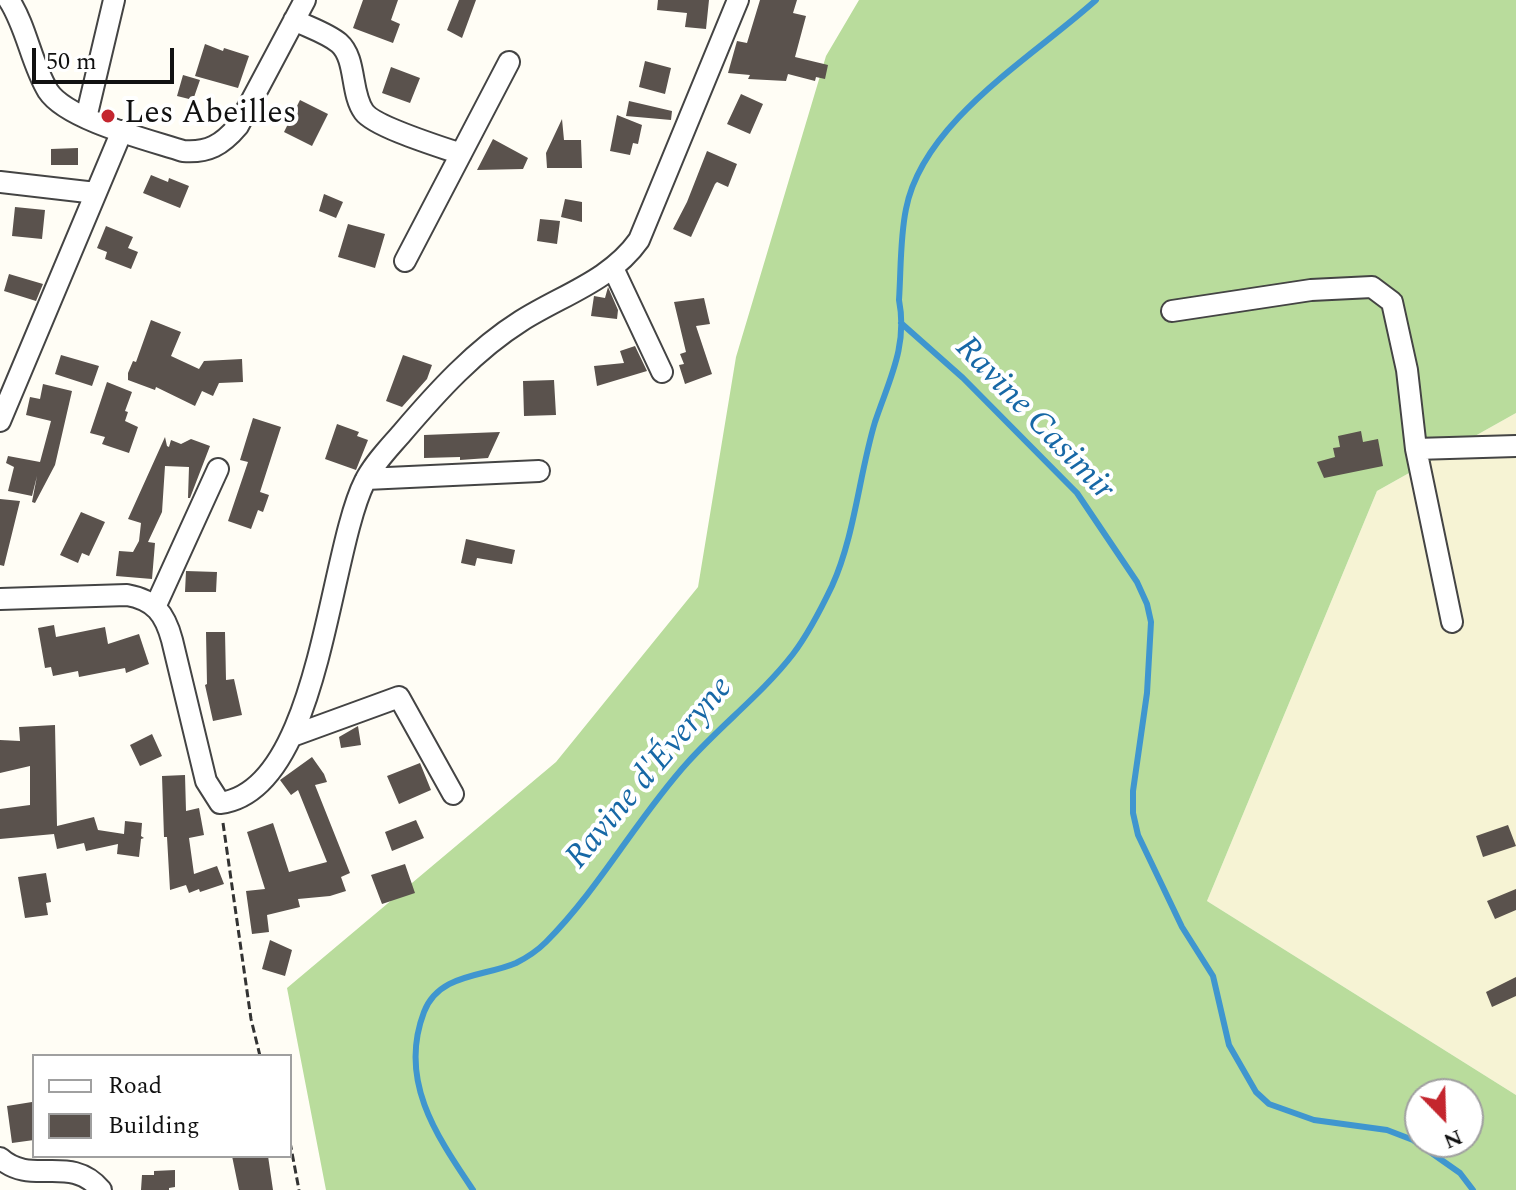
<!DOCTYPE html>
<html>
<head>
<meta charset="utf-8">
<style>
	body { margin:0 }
	#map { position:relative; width:1516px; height:1190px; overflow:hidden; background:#fffdf5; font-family:Spectral,serif }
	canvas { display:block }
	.legend { position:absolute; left:32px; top:1054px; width:260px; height:104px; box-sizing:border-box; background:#fff; border:2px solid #a0a0a0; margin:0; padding:10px 14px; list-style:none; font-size:24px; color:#111 }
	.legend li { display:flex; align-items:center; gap:16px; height:40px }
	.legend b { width:40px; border:2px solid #a0a0a0 }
	.north { position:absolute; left:1404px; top:1078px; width:80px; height:80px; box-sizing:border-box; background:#fff; border:2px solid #a0a0a0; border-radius:50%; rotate:157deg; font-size:22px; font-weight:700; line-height:32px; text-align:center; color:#111 }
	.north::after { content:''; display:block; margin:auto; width:28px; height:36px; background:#c4262e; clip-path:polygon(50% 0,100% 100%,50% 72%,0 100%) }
	.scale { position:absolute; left:32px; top:48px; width:142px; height:36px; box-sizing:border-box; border:4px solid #111; border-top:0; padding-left:10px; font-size:24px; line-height:28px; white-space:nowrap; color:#111; -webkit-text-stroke:6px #fff; paint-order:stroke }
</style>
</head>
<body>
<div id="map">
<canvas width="1516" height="1190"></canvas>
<ul class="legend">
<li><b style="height:10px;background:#fff"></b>Road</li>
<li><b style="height:22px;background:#5a524d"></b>Building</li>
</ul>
<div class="north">N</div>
<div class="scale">50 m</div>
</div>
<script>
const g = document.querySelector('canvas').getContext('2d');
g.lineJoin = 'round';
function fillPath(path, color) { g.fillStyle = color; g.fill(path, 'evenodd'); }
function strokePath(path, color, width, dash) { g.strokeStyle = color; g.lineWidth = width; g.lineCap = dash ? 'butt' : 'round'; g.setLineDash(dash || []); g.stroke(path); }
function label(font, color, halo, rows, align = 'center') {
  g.font = font + ' Spectral,serif'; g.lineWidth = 8; g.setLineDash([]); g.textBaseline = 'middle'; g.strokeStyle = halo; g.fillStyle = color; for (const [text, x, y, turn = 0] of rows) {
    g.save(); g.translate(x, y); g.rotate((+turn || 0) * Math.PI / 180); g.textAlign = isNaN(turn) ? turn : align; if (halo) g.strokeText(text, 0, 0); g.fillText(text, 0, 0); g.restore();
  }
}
fillPath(new Path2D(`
	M1516,413V1095L1207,901L1377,491Z`), '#f6f3d4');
fillPath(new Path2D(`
	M859,0H1516V413L1377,491L1207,901L1516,1095V1190H326L287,988L556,762L698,587L736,357L826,56ZM1420,1094H1468V1142H1420Z`), '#b9dc9c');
strokePath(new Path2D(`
	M901,323L963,378L1077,493L1137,582L1147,604L1151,622L1147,693L1133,791V813L1138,835L1182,927L1213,976L1229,1045L1256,1092L1269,1104L1314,1120L1387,1130L1413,1140L1460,1173L1473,1190
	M473,1190C436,1135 398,1080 424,1012C439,973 484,977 516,963C526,958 538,950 546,942C600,888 637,818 688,762C721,725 763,693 793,654C809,633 821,609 832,586C855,535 859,475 875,422C889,380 908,346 899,300C901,270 900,238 906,209C923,121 1033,57 1096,0`), '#3f96cf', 6);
fillPath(new Path2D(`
	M363,0H398L391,20L400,24L393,43L353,28Z
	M459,0H476L462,38L447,30Z
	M658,0H709L706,29L685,27L687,13L657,10Z
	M760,0H797L793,13L806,16L795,57L828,65L825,79L816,77L815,81L788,74L786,81L748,79L750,75L728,73L737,41L747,43Z
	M205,44L223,51L224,48L249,56L238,88L195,76Z
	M645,61L671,68L665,94L639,87Z
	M391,67L420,78L410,103L382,93Z
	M183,75L200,80L193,100L177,96Z
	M741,94L763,104L750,134L727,124Z
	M300,100L328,114L312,146L284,132Z
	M629,101L672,111L671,120L626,116Z
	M617,115L642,125L638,144L633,143L630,155L610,151Z
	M562,119L564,140H581L582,168H547L546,153Z
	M493,139L528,158L523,169L477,170Z
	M78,148V165H51V149Z
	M707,151L737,164L728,187L717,182L715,184L691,237L673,229L687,202Z
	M151,175L168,182L169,178L189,186L180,208L143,193Z
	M324,194L343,202L336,218L319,211Z
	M565,199L582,202V222L561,217Z
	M15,207L45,210L42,239L12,236Z
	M540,219L560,221L557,244L537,241Z
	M348,224L385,234L375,268L338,257Z
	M106,226L133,237L128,248L138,252L131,269L105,259L107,252L97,248Z
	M9,274L43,284L36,301L4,291Z
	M608,287L618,310L617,319L591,316L594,296L605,298Z
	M704,298L710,324L696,326L712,374L685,384L679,365L684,364L680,354L686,352L674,302Z
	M151,320L181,332L171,356L199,369L204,361L242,359L243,382L219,383L213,396L202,391L195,406L156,387L155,390L128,380V373L133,361L136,362Z
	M635,346L647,371L597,386L594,366L624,363L620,351Z
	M61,355L99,366L92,386L55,374Z
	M403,355L432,365L427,379L402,407L386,401Z
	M554,380L556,415L524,416L523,381Z
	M107,382L132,392L125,411L128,412L125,421L138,427L129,453L102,444L105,437L90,433Z
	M43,384L72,391L55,465L35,503L32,502L37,476L32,496L8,491L14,467L6,463L8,456L40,462L51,421L26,415L30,397L40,399Z
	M253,418L281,427L260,492L269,495L263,512L258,510L251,529L228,521L248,462L240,460Z
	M337,424L359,432L357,436L368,440L356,470L325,459Z
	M1361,431L1363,442L1378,439L1383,466L1324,478L1317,462L1335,457L1333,448L1340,447L1338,436Z
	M500,432L488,458L460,460V457L424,458V435Z
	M165,437L167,446L169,447L171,440L181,444L191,439L210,446L190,498H188L189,467L165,466L162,512L148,542L155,543L152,579L116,576L119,551L133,552L139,541L141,523L128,519Z
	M0,499L20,501L4,566L0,565Z
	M81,512L105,522L89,556L82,553L78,563L60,555Z
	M466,539L515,550L512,564L477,558L475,566L461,563Z
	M186,571L217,572L216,592H185Z
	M54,625L56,637L105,627L108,644L139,634L149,664L126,673L125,668L79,677L78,671L53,676L51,667L45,668L38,628Z
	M206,632H225L226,680L234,679L242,715L213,721L205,685L207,684Z
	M55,725L57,826L94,817L98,830L124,834L125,821L142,823L141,836L144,838L141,839L139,857L117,854L118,844L86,851L84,843L57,849L54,834L0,839V809L30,805V766L0,773V740L20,741L19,727Z
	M358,726L361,745L341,748L339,737Z
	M152,734L162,756L140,766L130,745Z
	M312,757L324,774L327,782L315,785L350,873L341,877L346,891L330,896L298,899L300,907L267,915L269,932L252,934L246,891L265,889L247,832L273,823L289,872L327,862L298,790L291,795L280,780Z
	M420,763L431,790L399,804L387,776Z
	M185,775L186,811L199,808L204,835L189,838L194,874L217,866L224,884L200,892L199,889L189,893L186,885L170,890L167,837H164L162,776Z
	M416,820L424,838L392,851L385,832Z
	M1508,825L1516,846L1483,857L1476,836Z
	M405,864L415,893L382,904L371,875Z
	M46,873L51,902L46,903L48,915L25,918L18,877Z
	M1516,889V910L1495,919L1487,901Z
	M270,940L292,950L285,976L262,969Z
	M1516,977V996L1492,1007L1486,992Z
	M32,1102L34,1140L12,1143L7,1106Z
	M232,1156H268L273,1190H239Z
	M175,1170V1187L169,1188V1190H141L142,1175H154V1171Z`), '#5a524d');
const minor = new Path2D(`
	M9,0C27,28 31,63 48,91C67,120 149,140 183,151C208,153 222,145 238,126L305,0
	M294,20C308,27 327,33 339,43C357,59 350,93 364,112C375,127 441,147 461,154
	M86,118L114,0
	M0,182L96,193
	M405,261L509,62
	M613,268L662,372
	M1172,311L1311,290L1372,287L1392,302L1407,370L1416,449L1452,622
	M0,421L122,131
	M1416,449L1516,446
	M366,479L539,471
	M0,599L127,595C155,600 165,614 172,640L206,781L220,803C320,791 328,554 365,481C374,463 390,447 402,433C437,392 475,350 521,321C562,295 610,281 639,240L738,0
	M156,605L218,469
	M292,736L399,697L453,794
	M0,1158C32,1187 70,1153 101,1190`);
strokePath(minor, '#444', 24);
strokePath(new Path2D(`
	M223,823L251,1019L260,1056
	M290,1142L299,1190`), '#333', 3, [8, 4]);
strokePath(minor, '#fff', 20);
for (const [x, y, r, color] of [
	[108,116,8,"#c4262e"]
]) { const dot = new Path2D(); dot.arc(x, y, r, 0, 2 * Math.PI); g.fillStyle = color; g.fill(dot); strokePath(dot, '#fff', 3); }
label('32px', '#111', '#fff', [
	["Les Abeilles",124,116]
], 'left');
label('italic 34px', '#1768a6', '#fff', [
	["Ravine Casimir",1033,420,46],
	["Ravine d'Éveryne",651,774,-50]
]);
</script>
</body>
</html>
